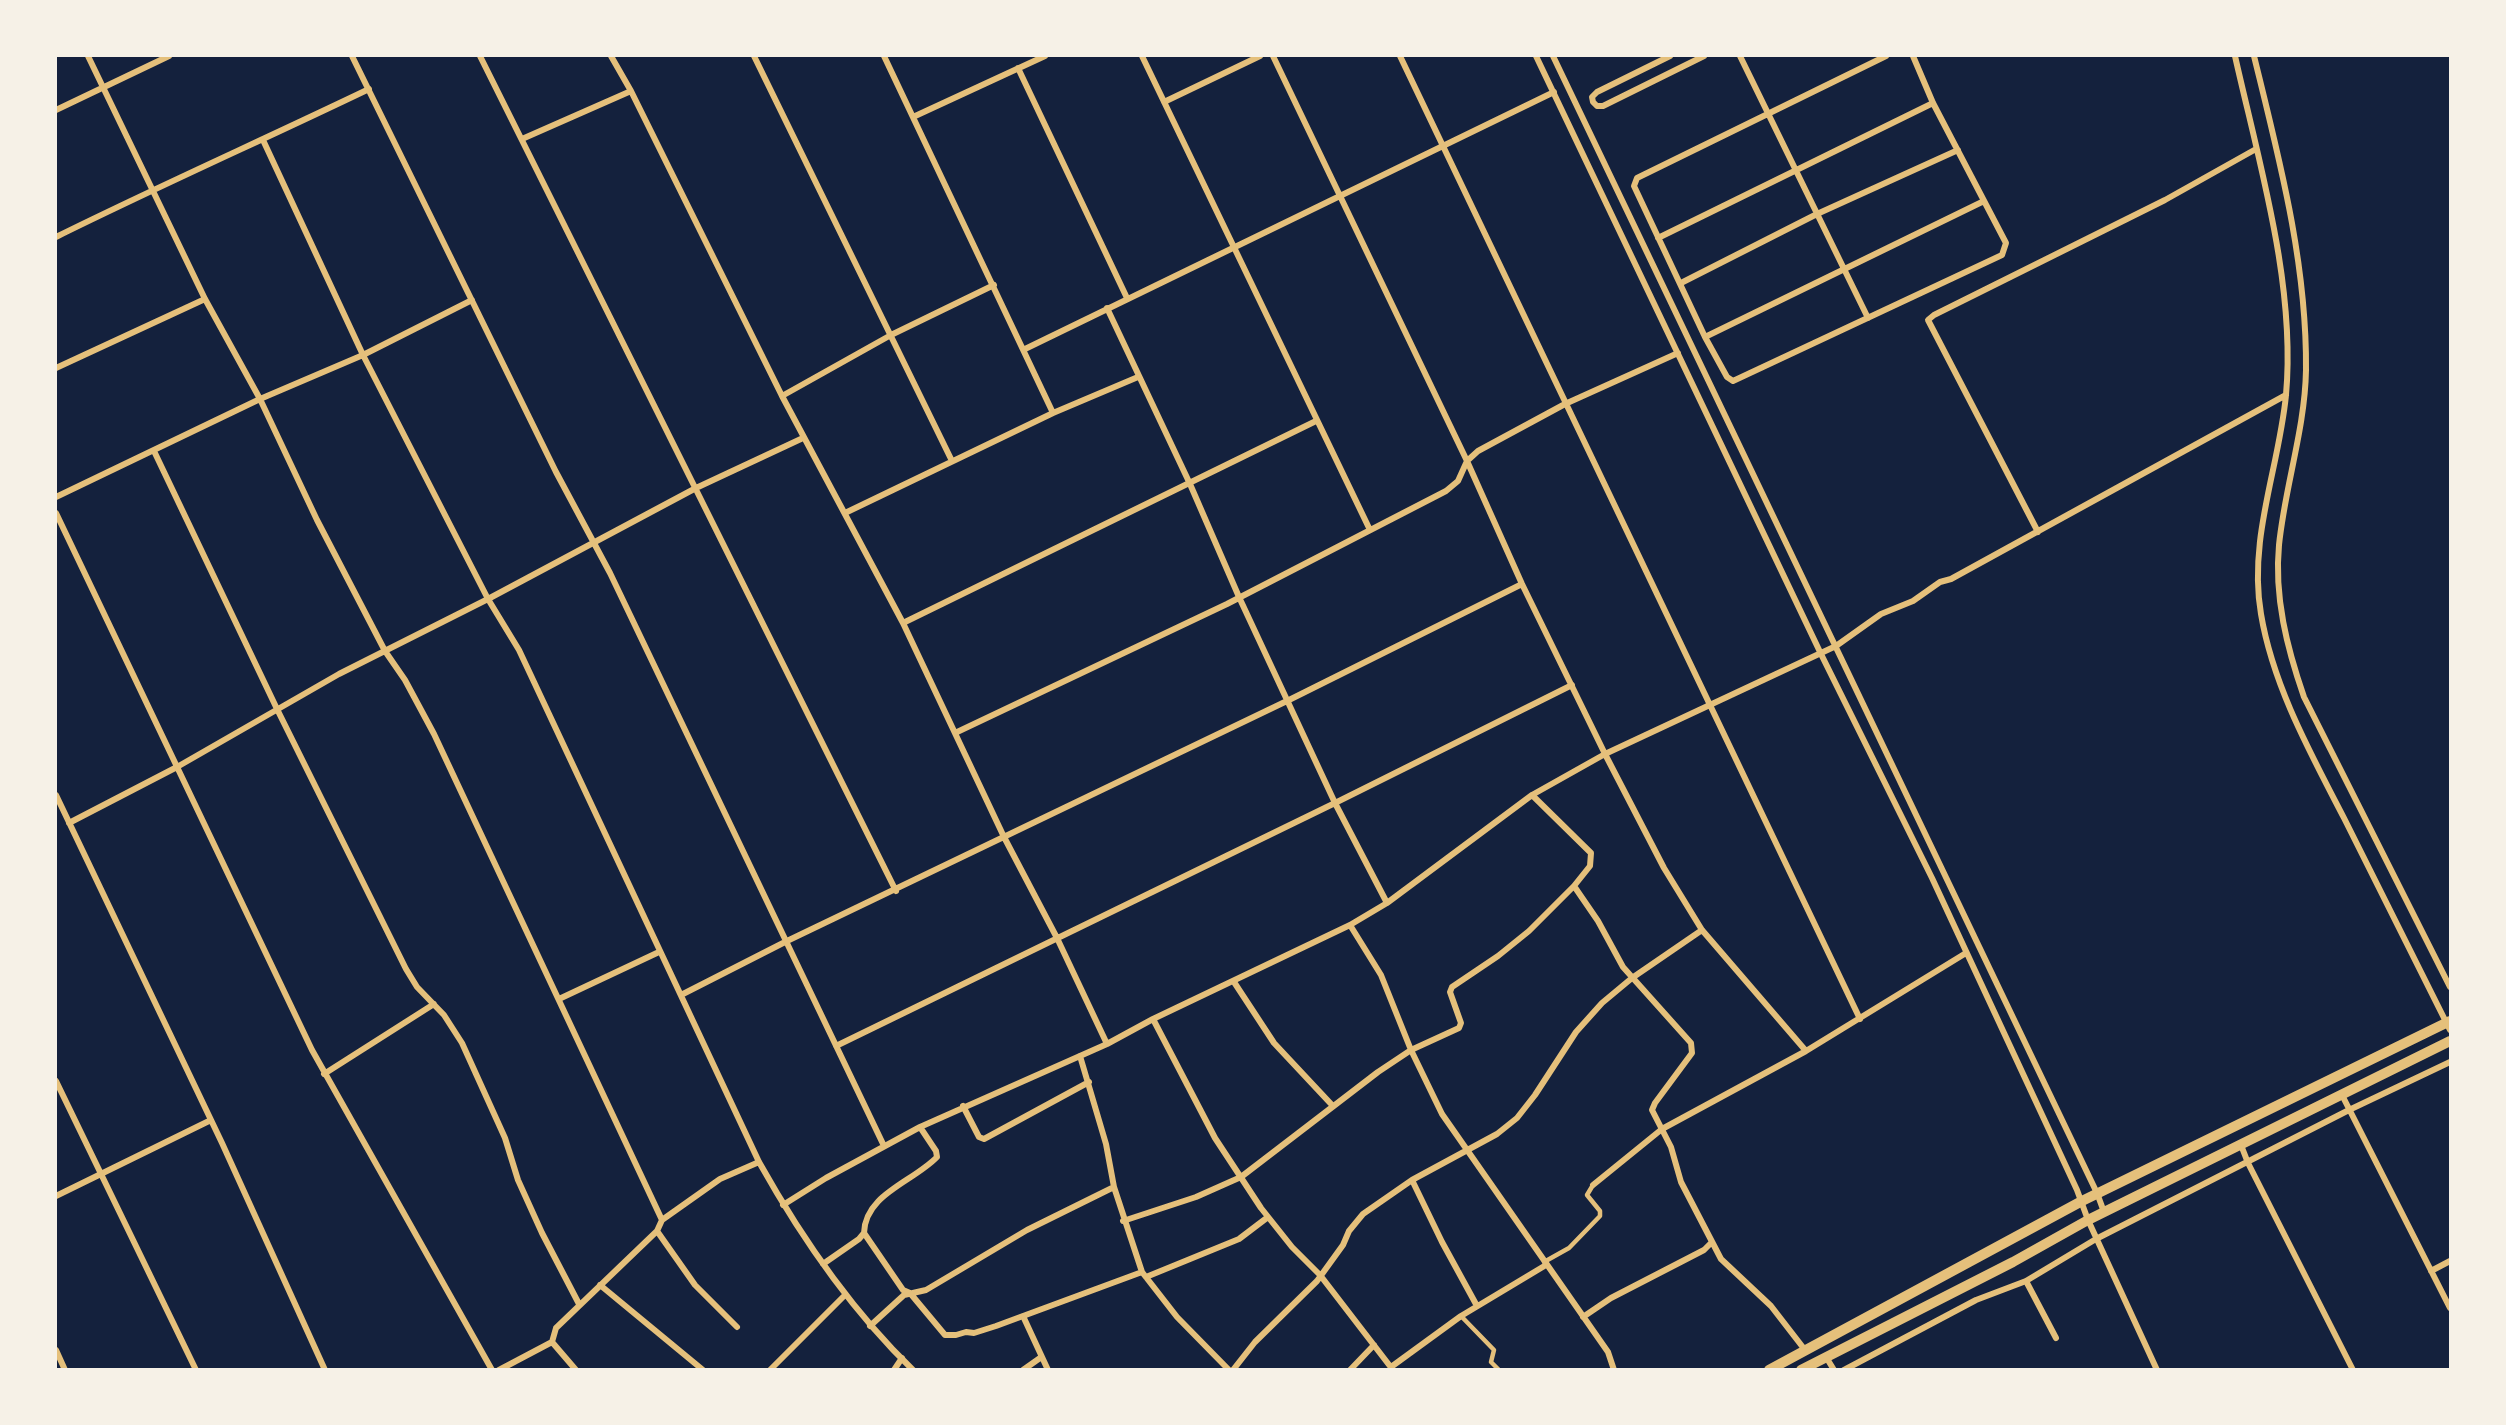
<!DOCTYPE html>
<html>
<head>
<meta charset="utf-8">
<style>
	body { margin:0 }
	#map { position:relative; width:2506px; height:1425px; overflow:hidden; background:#14213d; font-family:"Libre Baskerville",serif }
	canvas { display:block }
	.frame { position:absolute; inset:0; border:57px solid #f6f1e7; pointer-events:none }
</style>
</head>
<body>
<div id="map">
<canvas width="2506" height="1425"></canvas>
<div class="frame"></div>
</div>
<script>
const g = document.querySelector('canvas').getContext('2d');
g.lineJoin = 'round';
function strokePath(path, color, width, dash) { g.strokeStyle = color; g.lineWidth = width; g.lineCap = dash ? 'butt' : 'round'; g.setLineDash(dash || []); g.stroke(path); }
strokePath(new Path2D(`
	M1544,1262L1569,1248L1600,1216V1211L1587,1195L1593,1185
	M1461,1316L1494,1350L1491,1362L1499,1370`), '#e5c07b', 4.5);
strokePath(new Path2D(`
	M88,56L205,299L260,399L317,520L385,651L405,680L434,734L662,1220
	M352,56L556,472L610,573L884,1146
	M480,56L896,891
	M611,56L631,91L782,396L903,623L1004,837L1057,938L1107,1044
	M754,56L952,461
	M884,56L1053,413
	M1142,56L1370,530
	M1273,56L1467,461L1522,584L1605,754L1664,868L1702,930L1806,1051
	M1400,56L1860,1019
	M1536,56L1821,654L1932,878L2077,1190L2088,1220L2157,1370
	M1553,56L2097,1193L2104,1212
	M1670,56L1597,92L1592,97L1593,102L1597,106H1603L1704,56
	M1740,56L1868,318
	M1886,56L1637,178L1634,186L1705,337L1727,377L1733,381L2002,255L2006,243L1933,103L1913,56
	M2235,56C2259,163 2296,285 2286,395C2279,468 2248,539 2261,614C2273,686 2311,754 2344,818C2379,889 2415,959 2450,1030
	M2254,56C2279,158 2307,263 2306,370C2305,429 2285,486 2279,545C2274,597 2287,648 2304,697L2450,987
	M1018,68L1127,298
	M1164,102L1260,56
	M56,110L169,56
	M913,117L1045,56
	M522,139L631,91
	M263,140L363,355L488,599L519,650L759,1162C801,1237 850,1309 913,1370
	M56,237C159,186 265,139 369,89
	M1658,238L1933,103
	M1681,283L1817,214L1958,150
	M1107,308L1190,484L1239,597L1335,803L1387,903
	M1705,337L1984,201
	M1025,349L1554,92
	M56,368L205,299
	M782,396L891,335L994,285
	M154,451L277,709L406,969L417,987L444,1015L462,1043L505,1138L518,1180L542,1233L579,1304
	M56,497L260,399L363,355L472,300
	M56,513L312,1050L492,1370
	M845,513L1053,413L1138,377
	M2038,532L1928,320L1934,315L2165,200L2256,149
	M903,623L1316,421
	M955,733L1227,604L1446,491L1458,481L1467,461L1478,451L1565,404L1678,353
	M56,795L222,1143L325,1370
	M69,823L177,767L339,674L488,599L696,488L803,438
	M1574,886L1598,921L1623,967L1691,1043L1692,1053L1655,1103L1652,1110L1671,1147L1681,1182L1721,1259L1771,1306L1805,1350
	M1350,925L1381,975L1411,1050L1442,1114L1608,1352L1614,1370
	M1234,982L1274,1043L1332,1105
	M681,995L787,941L1289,700L1522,584
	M559,999L659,952
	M1153,1019L1215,1138L1261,1208L1292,1247L1320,1275L1393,1370
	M836,1046L1335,803L1572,685
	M1080,1056L1106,1144L1114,1187L1142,1272L1177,1317L1229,1370
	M324,1074L434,1004
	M56,1081L196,1370
	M2342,1095L2450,1308
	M963,1106L979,1137L984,1139L1089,1082
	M920,1127L936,1151L937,1157C913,1182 865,1194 864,1233L903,1290L910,1293L945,1335H956L966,1332L974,1333L996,1326L1142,1272
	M2241,1145L2248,1163L2353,1370
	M1412,1180L1442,1242L1477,1306
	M1593,1185L1662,1129L1806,1051L1966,953
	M56,1196L211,1120
	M783,1205L826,1178L920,1127L1107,1044L1153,1019L1350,925L1387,903L1532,795L1605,754L1836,646L1881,614L1913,601L1940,582L1951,579L2286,395
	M1123,1221L1196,1197L1241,1177L1378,1072L1411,1050L1459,1028L1461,1023L1450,992L1452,987L1498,956L1529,931L1574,886L1590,866L1591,853L1532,795
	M657,1231L695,1285L737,1327
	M823,1264L859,1239L864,1233
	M2431,1271L2450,1261
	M1146,1277L1239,1239L1268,1217
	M2026,1281L2056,1338
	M600,1285L703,1370
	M1023,1316L1048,1370
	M1583,1317L1611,1298L1704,1250L1711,1243
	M870,1326L904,1295L926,1290L1027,1230L1114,1187
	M56,1350L65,1370
	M1826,1357L1834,1370
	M1391,1367L1461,1316L1546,1265
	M499,1370L552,1342
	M576,1370L552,1342L556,1328L657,1231L662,1220L720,1179L759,1162
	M770,1370L845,1295
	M894,1370L902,1358
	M1023,1370L1040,1358
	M1233,1370L1255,1342L1317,1281L1343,1245L1349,1231L1363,1214L1412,1180L1497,1134L1517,1118L1535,1095L1576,1032L1602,1003L1632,978L1702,930
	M1350,1370L1374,1345
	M1844,1370L1976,1300L2026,1281L2096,1239L2349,1110L2450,1062`), '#e5c07b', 6);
strokePath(new Path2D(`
	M1769,1370L2082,1201L2450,1021
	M1801,1370L2013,1262L2088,1220L2450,1041`), '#e5c07b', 10);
</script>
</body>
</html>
